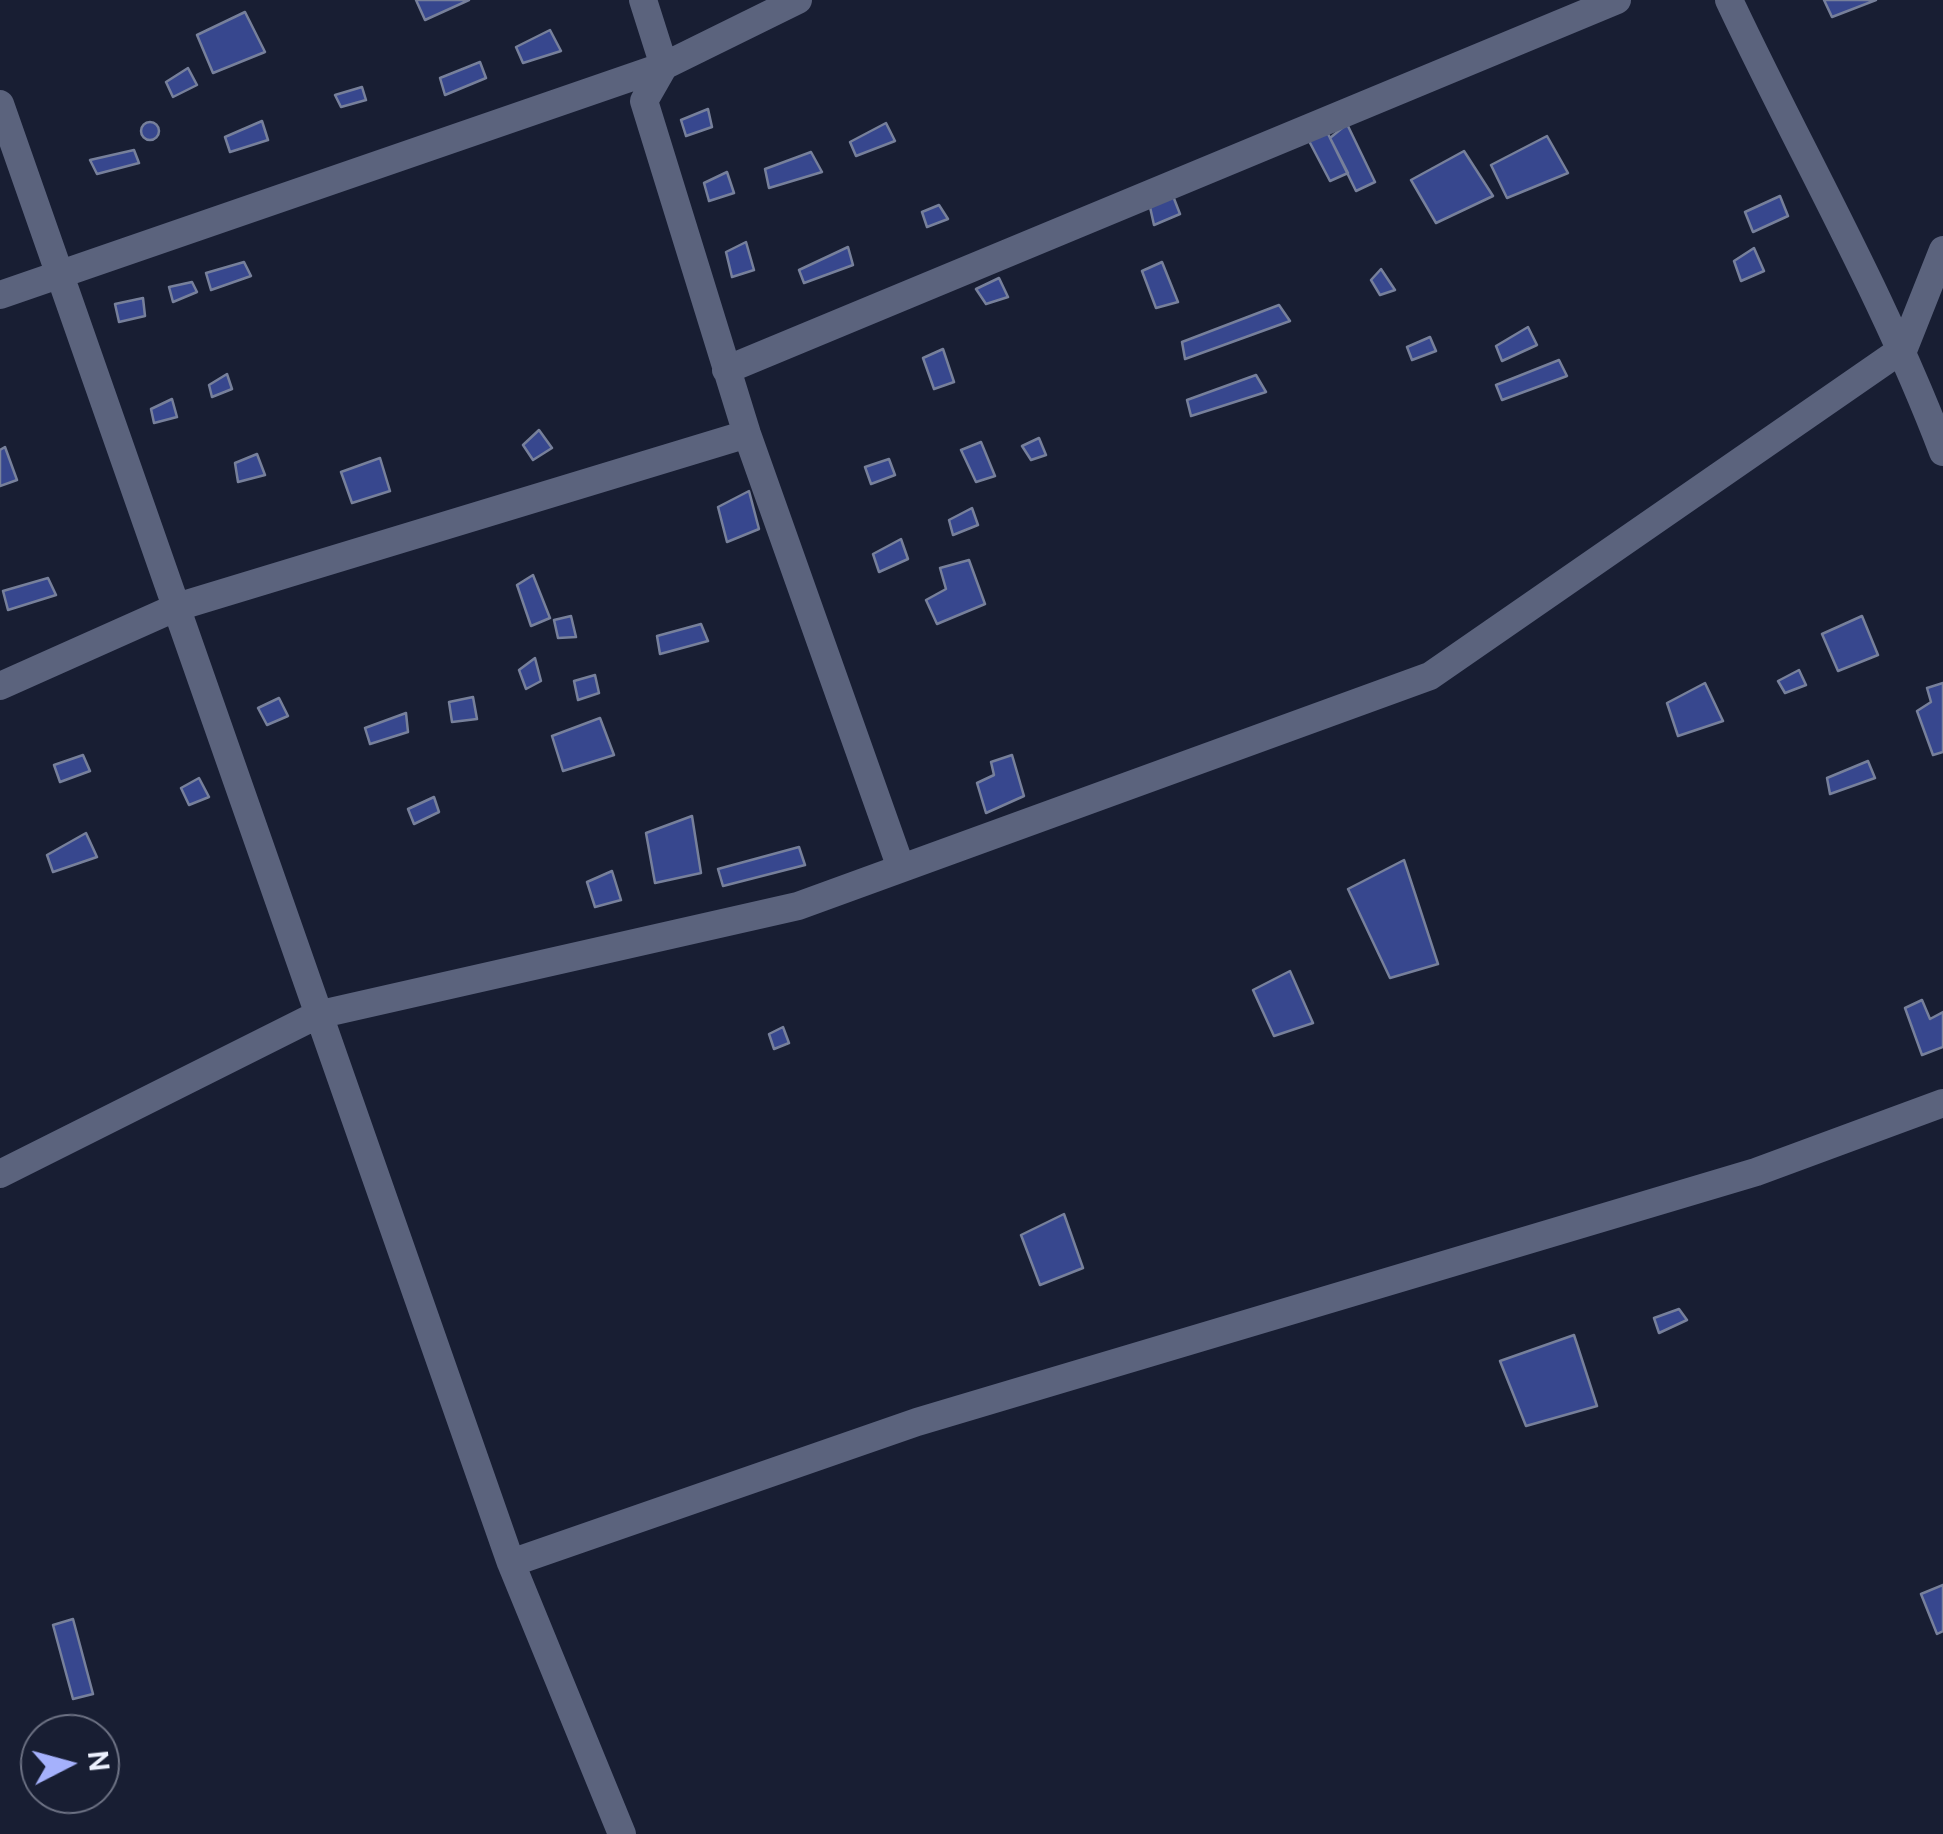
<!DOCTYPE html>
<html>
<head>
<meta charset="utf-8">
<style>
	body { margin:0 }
	#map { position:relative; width:1943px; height:1834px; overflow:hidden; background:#181e33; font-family:"DM Sans",sans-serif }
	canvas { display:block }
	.north { position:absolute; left:20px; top:1714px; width:100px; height:100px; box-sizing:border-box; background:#181e33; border:2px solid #6d7284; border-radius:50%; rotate:84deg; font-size:28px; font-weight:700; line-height:40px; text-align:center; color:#edf1fe }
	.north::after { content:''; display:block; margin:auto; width:35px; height:45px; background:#a5b1fc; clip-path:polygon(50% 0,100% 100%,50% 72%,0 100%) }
</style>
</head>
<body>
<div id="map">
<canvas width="1943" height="1834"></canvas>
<div class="north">N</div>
</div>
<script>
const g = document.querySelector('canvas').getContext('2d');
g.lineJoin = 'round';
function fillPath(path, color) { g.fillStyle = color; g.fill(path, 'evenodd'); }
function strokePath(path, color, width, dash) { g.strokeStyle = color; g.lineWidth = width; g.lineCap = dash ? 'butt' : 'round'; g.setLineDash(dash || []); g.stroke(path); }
const building = new Path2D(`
	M416,0H469L425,20Z
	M1824,0H1876L1832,17Z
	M245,12L265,52L213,73L197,35Z
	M550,30L561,51L523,63L516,47Z
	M480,62L486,78L445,95L440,78Z
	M188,68L197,85L173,97L166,82Z
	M362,87L366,100L341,107L335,95Z
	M708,109L712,127L686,136L681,120Z
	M262,121L268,140L230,152L225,137Z
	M141 131a9 9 0 1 1 18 0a9 9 0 1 1-18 0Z
	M886,123L895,141L856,156L850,142Z
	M1347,124L1375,182L1356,191L1330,138Z
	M1326,130L1348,173L1330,181L1308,139Z
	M1547,136L1568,173L1507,198L1491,165Z
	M134,150L139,163L97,174L90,160Z
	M1464,151L1493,196L1436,223L1411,180Z
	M811,152L822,172L769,188L765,169Z
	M727,172L734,193L709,201L704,183Z
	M1173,196L1180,214L1154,225L1150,207Z
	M1780,196L1788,216L1753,232L1745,212Z
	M939,205L948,219L927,227L922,212Z
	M746,242L754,270L732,277L726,252Z
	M848,247L853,265L804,283L799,270Z
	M1754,248L1764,271L1741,281L1734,261Z
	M244,262L251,276L211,290L206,273Z
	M1162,262L1178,302L1156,308L1142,271Z
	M1381,269L1395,290L1380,295L1371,280Z
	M999,278L1008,297L986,304L976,289Z
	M192,282L197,292L173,302L169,287Z
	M143,298L145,316L119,322L115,304Z
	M1279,305L1290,321L1185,359L1182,342Z
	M1528,327L1537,345L1502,361L1496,346Z
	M1430,337L1436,351L1412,360L1407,347Z
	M943,349L954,382L934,389L923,358Z
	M1559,360L1567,376L1502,400L1496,385Z
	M227,374L232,389L212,397L209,385Z
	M1256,375L1266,392L1191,416L1187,400Z
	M172,399L177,417L154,423L151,409Z
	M539,430L552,448L533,460L523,445Z
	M1039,438L1046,455L1031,460L1022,446Z
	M981,442L995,476L976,482L961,450Z
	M5,447L17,480L0,486V450Z
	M257,454L265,475L238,482L235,463Z
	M380,458L390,491L352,503L341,472Z
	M889,459L895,475L871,484L865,467Z
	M749,491L759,529L727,542L718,507Z
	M972,508L978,525L953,535L949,520Z
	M901,539L908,559L879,572L873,554Z
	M969,560L985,604L937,624L926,600L946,589L940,568Z
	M533,575L550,618L531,626L517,585Z
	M48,578L56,595L8,610L3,591Z
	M571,616L576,637L558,638L554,620Z
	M1862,616L1878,655L1838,671L1822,634Z
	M701,624L708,641L660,654L657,636Z
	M535,658L541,681L526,689L519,670Z
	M1799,670L1806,685L1785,693L1778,681Z
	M595,675L599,693L578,700L574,681Z
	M1705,683L1723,721L1678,736L1667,703Z
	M1943,683V752L1933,755L1917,711L1931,702L1927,688Z
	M473,697L477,719L452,722L449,702Z
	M279,698L288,716L267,725L258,708Z
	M406,713L408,732L370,744L365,728Z
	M600,718L614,755L563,771L552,736Z
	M83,755L90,771L60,782L54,765Z
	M1012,755L1024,796L986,813L977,783L994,775L991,762Z
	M1868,761L1875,778L1830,794L1827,778Z
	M199,778L209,797L189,805L181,788Z
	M434,797L439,812L414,824L408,809Z
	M692,816L701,873L655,883L646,833Z
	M86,833L97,857L53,872L47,855Z
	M799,847L805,865L723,886L718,869Z
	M1404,860L1438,964L1390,978L1348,889Z
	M612,871L621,900L595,907L587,882Z
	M1290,971L1313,1023L1274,1036L1253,990Z
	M1922,1000L1930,1019L1943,1012V1047L1922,1055L1905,1008Z
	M783,1027L789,1043L774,1049L769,1034Z
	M1064,1214L1083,1268L1040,1285L1021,1235Z
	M1679,1309L1687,1320L1659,1333L1654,1318Z
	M1574,1335L1597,1406L1526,1426L1500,1361Z
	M1943,1585V1631L1937,1634L1921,1594Z
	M73,1619L93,1694L73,1699L53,1625Z`);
fillPath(building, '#37478e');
strokePath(building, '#77809b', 2.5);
strokePath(new Path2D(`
	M643,0L664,66L644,101L747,434L901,868
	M1729,0C1800,151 1884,296 1943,452
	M0,104L511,1563L622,1834
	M0,295L664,66L798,0
	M726,370L1617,0
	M0,686L177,607L747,434
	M0,1174L317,1015L798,906L1430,676L1904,348L1943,250
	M511,1563L917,1422L1756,1172L1943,1103`), '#5b637d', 28);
</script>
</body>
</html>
